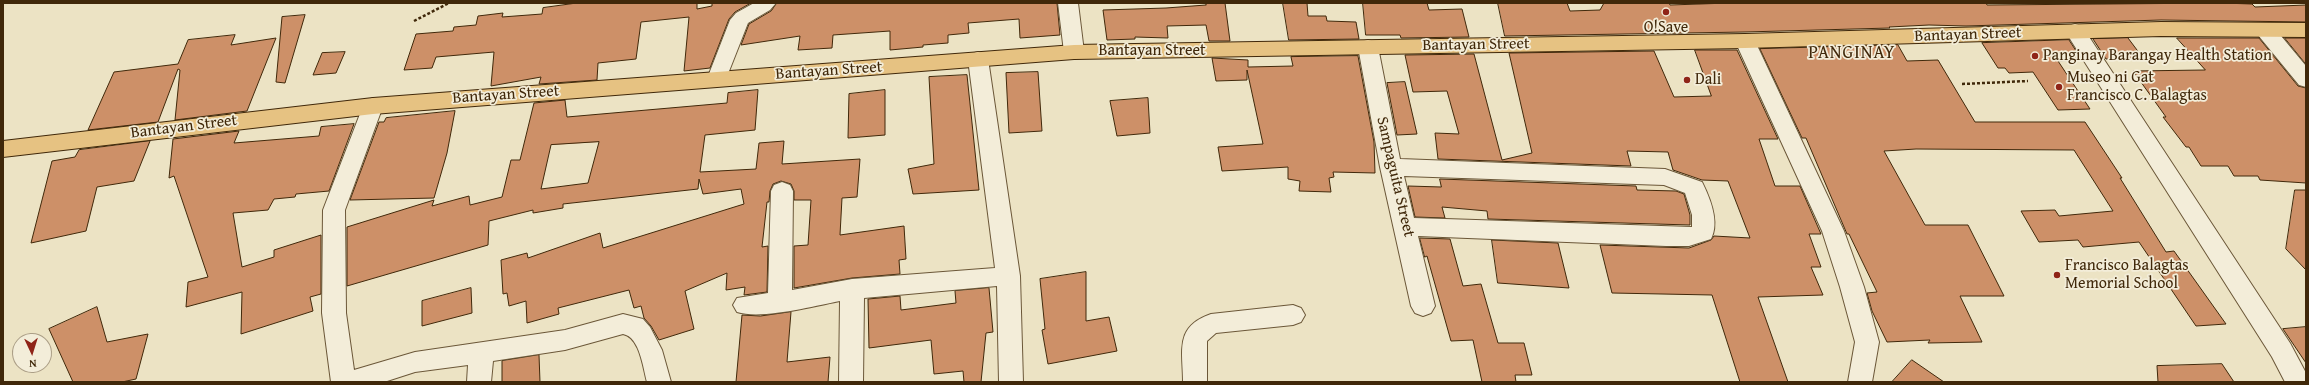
<!DOCTYPE html>
<html>
<head>
<meta charset="utf-8">
<style>
	body { margin:0 }
	#map { position:relative; width:2309px; height:385px; overflow:hidden; background:#ece3c4; font-family:"Gentium Book Plus",serif }
	canvas { display:block }
	.frame { position:absolute; inset:0; border:4px solid #40280a; pointer-events:none }
	.north { position:absolute; left:12px; top:333px; width:40px; height:40px; box-sizing:border-box; background:#f3edd9; border:1px solid #ab9e86; border-radius:50%; rotate:176deg; font-size:11px; font-weight:700; line-height:16px; text-align:center; color:#40280a }
	.north::after { content:''; display:block; margin:auto; width:14px; height:18px; background:#8f2418; clip-path:polygon(50% 0,100% 100%,50% 72%,0 100%) }
</style>
</head>
<body>
<div id="map">
<canvas width="2309" height="385"></canvas>
<div class="frame"></div>
<div class="north">N</div>
</div>
<script>
const g = document.querySelector('canvas').getContext('2d');
g.lineJoin = 'round';
function fillPath(path, color) { g.fillStyle = color; g.fill(path, 'evenodd'); }
function strokePath(path, color, width, dash) { g.strokeStyle = color; g.lineWidth = width; g.lineCap = dash ? 'butt' : 'round'; g.setLineDash(dash || []); g.stroke(path); }
function label(font, color, halo, rows, align = 'center') {
  g.font = font + ' "Gentium Book Plus",serif'; g.lineWidth = 3.5; g.setLineDash([]); g.textBaseline = 'middle'; g.strokeStyle = halo; g.fillStyle = color; for (const [text, x, y, turn = 0] of rows) {
    g.save(); g.translate(x, y); g.rotate((+turn || 0) * Math.PI / 180); g.textAlign = isNaN(turn) ? turn : align; if (halo) g.strokeText(text, 0, 0); g.fillText(text, 0, 0); g.restore();
  }
}
const building = new Path2D(`
	M577,3H697V9L712,6V3H751L735,12L729,19L710,68L684,71L689,17L641,22L636,59L598,63L597,80L539,84L541,77L491,86L494,52L436,57L432,68L404,70L416,34L453,31L454,27L476,25L478,16L503,13L502,17L542,14L543,8Z
	M777,3H1057L1060,35L1020,38L1019,19L968,23L969,33L948,35V43L923,45V47L890,50V31L833,35L832,48L798,50L800,36L741,45L749,24L771,11Z
	M1205,3H1225L1230,41H1209L1206,25L1167,26L1168,38L1135,37V39L1107,40L1103,10L1166,8L1206,5Z
	M1283,3H1307L1308,16H1326L1327,21L1356,22L1359,39L1289,40Z
	M1363,3H1427L1429,10L1462,9L1469,37L1401,38L1400,35H1366Z
	M1498,3H1567L1570,11L1600,10L1604,3H1669L1670,5L1729,3H1986L1987,5L2222,3L2252,4L2255,7L2306,5V22L2161,20L1966,26L1929,25L1889,27L1890,28L1745,32L1505,36Z
	M305,15L285,83L276,82L282,17Z
	M235,35L231,45L276,38L247,111L175,120L180,70L178,69L158,122L88,130L114,72L178,64L188,40Z
	M2128,38L2143,58L2106,59L2093,39Z
	M2177,38H2259L2298,86L2306,88V183L2260,180L2258,176H2234L2228,166H2201L2189,147H2186L2163,117H2166L2133,71L2205,70Z
	M2285,38H2306V64Z
	M2069,40L2082,60L2058,61L2090,109L2058,110L2033,72L2009,73L2005,68H1998L1982,43Z
	M1898,45L1907,61L1938,60L1975,122H2085L2122,178H2120L2166,252L2174,251L2226,324L2196,326L2139,242L2083,247L2078,240L2039,242L2021,211L2055,210L2059,216L2113,211L2074,150L1916,149L1884,151L1925,225H1968L2004,296H1960L1982,342L1928,343L1930,340L1887,342L1872,311L1867,293L1877,292L1849,234H1847L1806,138H1802L1760,49Z
	M1695,50H1737L1778,139H1759L1775,186H1800L1821,234H1809L1821,267H1811L1823,295L1758,297L1788,382H1740L1712,295L1612,293L1600,245L1689,248L1711,240L1714,236L1750,238L1728,181L1702,180L1673,170L1668,152L1627,151L1631,166L1438,159L1435,133L1459,134L1447,91L1413,92L1405,55L1474,54L1502,160L1532,153L1509,53L1654,51L1674,97L1711,96Z
	M345,52L336,73L313,75L322,53Z
	M1358,56L1374,142L1375,173L1333,172L1334,177L1329,178L1331,192L1299,191L1300,181L1288,179V167L1222,171L1218,147L1263,144L1247,70V80L1216,81L1212,58L1248,60V67L1293,66L1291,57Z
	M1038,72L1042,131L1009,133L1006,73Z
	M967,75L979,190L913,194L908,169L934,164L929,77Z
	M1405,82L1417,134L1397,135L1387,83Z
	M758,90L755,130L705,135L700,172L756,169L759,143L784,141L782,164L860,159L857,197L842,198L840,235L904,226L906,259L899,260L900,274L852,278L794,288V246L808,245L811,200H794V191L791,184L781,181L773,184L770,191L769,202H767L762,247L768,246L767,292L744,295L745,287L726,290L727,273L685,291L694,329L659,340L651,326L644,318L641,306L634,308L629,290L558,308L559,314L527,323L526,301L509,306L507,293L503,294L501,260L527,253L528,258L600,233L603,248L744,204L741,189L703,194L699,179L698,189L563,204V208L533,213V210L489,221L488,245L347,286V227L434,200L432,206L469,196L470,205L502,197L511,160H520L534,103L565,100L567,117L727,103L728,93ZM599,142L588,183L541,189L551,145Z
	M885,90V135L848,138L849,94Z
	M1148,98L1150,133L1117,136L1110,101Z
	M455,111L447,153L434,198L350,200L379,122H384L386,118Z
	M354,124L329,191L296,194L295,197L274,199L268,210L233,213L242,267L274,257V250L321,235V294L310,297L313,311L241,334L242,292L186,307L188,282L208,277L174,176L169,178L173,139L239,131L234,143L319,136L321,127Z
	M150,141L134,181L97,187L86,231L31,243L52,161L75,157L79,150Z
	M1440,179L1636,186L1637,190L1676,191L1684,194L1690,215V225L1488,219L1487,211L1442,207L1445,218L1415,217L1408,186L1441,187Z
	M2295,190H2306V270L2286,249Z
	M1420,238L1450,239L1463,286L1481,284L1498,343H1524L1532,375H1515L1516,382H1482L1473,340L1451,341L1427,256L1425,257Z
	M1492,240L1558,243L1569,288L1498,283Z
	M1086,272V321L1109,317L1117,351L1048,364L1042,330L1045,329L1040,279Z
	M471,288L472,313L422,326V301Z
	M989,288L993,332L986,333L981,382H964L963,371L934,374L931,340L869,348L868,299L900,296L901,310L956,303L955,291Z
	M97,307L107,342L148,334L136,379L122,382H73L49,329Z
	M791,312L787,362L830,357L828,382H736L742,315L760,316Z
	M2306,327V363L2283,329Z
	M539,355L540,382H502V361Z
	M1912,360L1944,382H1892Z
	M2222,364L2234,382H2158L2157,366Z`);
fillPath(building, '#cd9068');
strokePath(building, '#40280a', 1);
const minor = new Path2D(`
	M754,3H776L770,10L748,23L724,84L717,86L710,84L707,79L730,20L736,13Z
	M1058,3H1078L1084,52L1081,57L1074,59L1067,57L1064,52Z
	M2265,23L2272,25L2306,66V87L2299,85L2258,35L2255,30L2258,25Z
	M2075,24L2082,26L2290,343L2306,373V382H2285L2272,357L2065,31L2068,26Z
	M1745,34L1752,36L1755,41L1844,231L1864,287L1879,342L1872,382H1848L1855,342L1840,287L1822,231L1735,41L1738,36Z
	M1368,40L1375,42L1378,47L1400,159L1665,169L1702,182C1710,198 1720,222 1711,239L1689,246H1666L1418,236L1435,306L1431,313L1423,316L1415,313L1411,306L1380,167L1358,47L1361,42ZM1404,176L1664,185L1685,193L1692,215V227L1414,218Z
	M978,52L985,54L988,59L1020,276L1023,382H999L997,286L864,298L863,382H839L840,301C814,306 761,320 737,312L733,305L737,298L768,293L771,191L774,185L782,182L790,185L793,191L792,290L852,279L995,268L968,59L971,54Z
	M373,98L380,101L383,106L345,210L346,313L354,370L415,352L565,330L623,314L643,319L650,327L662,350L671,382H647C643,368 640,337 623,334L565,350L493,361L491,382H467L468,365L415,372L384,382H331L322,313L323,210L363,106L366,101Z
	M1293,305L1301,308L1305,315L1301,322L1293,325L1216,333L1207,341V382H1183C1183,350 1174,327 1211,314Z`);
const major = new Path2D(`
	M2161,22L2306,23V37L2161,36L1745,48L1074,59L373,114L3,157V141L373,98L1074,45L1745,34Z`);
strokePath(minor, '#6b5738', 2);
strokePath(major, '#40280a', 2);
strokePath(new Path2D(`
	M414,21L449,3
	M1962,84L2028,81`), '#40280a', 2.5, [3, 2]);
fillPath(minor, '#f3edd9');
fillPath(major, '#e6c282');
for (const [x, y, r, color] of [
	[1666,12,4,"#8f2418"],
	[2035,56,4,"#8f2418"],
	[1687,80,4,"#8f2418"],
	[2059,87,4,"#8f2418"],
	[2057,275,4,"#8f2418"]
]) { const dot = new Path2D(); dot.arc(x, y, r, 0, 2 * Math.PI); g.fillStyle = color; g.fill(dot); strokePath(dot, '#f3edd9', 1.5); }
label('16px', '#40280a', '#f3edd9', [
	["O!Save",1666,28,"center"],
	["Panginay Barangay Health Station",2043,56],
	["Museo ni Gat",2067,78],
	["Francisco C. Balagtas",2067,96],
	["Dali",1695,80],
	["Francisco Balagtas",2065,266],
	["Memorial School",2065,284]
], 'left');
label('16px', '#40280a', '#f3edd9', [
	["Bantayan Street",1968,35,-2],
	["Bantayan Street",1476,45,-1],
	["Bantayan Street",1152,51],
	["Bantayan Street",829,71,-4],
	["Bantayan Street",506,95,-4],
	["Bantayan Street",184,127,-7],
	["Sampaguita Street",1395,177,77]
]);
g.letterSpacing = '1px';
label('18px', '#40280a', '#f3edd9', [
	["PANGINAY",1852,53]
]);
g.letterSpacing = '0px';
</script>
</body>
</html>
